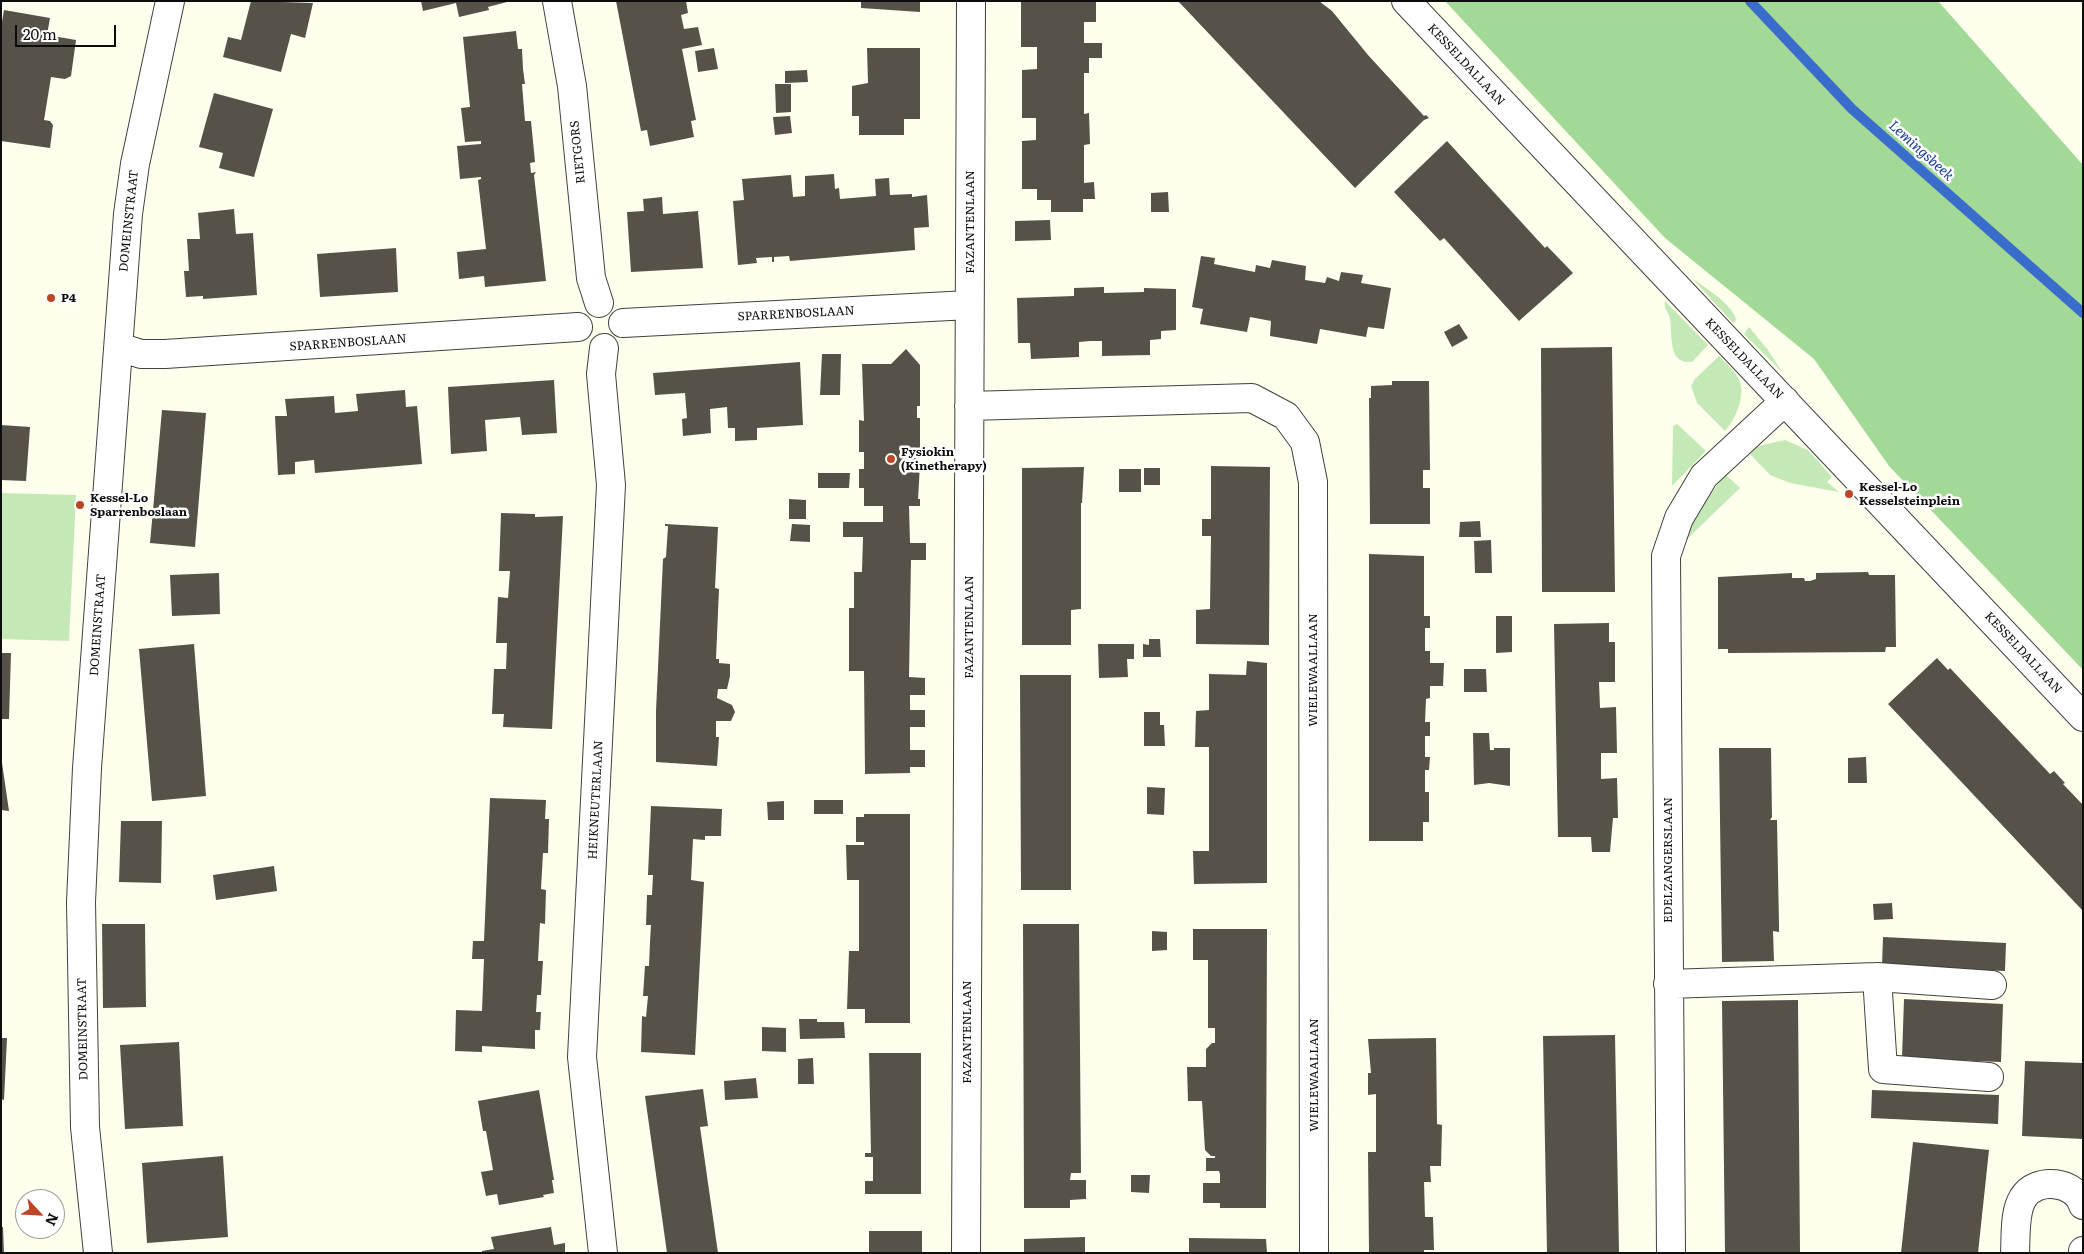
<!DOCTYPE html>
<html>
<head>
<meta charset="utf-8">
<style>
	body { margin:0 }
	#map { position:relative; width:2084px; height:1254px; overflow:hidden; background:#feffed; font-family:Literata,serif }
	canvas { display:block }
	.frame { position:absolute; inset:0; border:2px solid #0d0d0d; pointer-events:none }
	.north { position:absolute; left:15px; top:1189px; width:50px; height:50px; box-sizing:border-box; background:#fff; border:1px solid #9e9e9e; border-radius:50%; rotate:115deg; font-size:14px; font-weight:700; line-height:20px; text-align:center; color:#0d0d0d }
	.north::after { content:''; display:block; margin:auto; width:18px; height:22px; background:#bc4526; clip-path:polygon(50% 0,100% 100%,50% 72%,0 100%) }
	.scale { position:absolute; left:15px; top:25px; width:101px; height:22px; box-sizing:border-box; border:2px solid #0d0d0d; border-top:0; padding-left:6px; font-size:15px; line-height:18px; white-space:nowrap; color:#0d0d0d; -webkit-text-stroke:4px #fff; paint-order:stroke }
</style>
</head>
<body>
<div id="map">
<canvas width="2084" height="1254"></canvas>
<div class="frame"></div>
<div class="north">N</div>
<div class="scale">20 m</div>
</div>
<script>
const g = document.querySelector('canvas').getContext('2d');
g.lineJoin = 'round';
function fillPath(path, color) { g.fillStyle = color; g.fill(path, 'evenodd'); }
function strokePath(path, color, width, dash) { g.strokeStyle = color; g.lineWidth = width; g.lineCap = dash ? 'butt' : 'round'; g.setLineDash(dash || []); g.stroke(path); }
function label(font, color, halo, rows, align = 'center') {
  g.font = font + ' Literata,serif'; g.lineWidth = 5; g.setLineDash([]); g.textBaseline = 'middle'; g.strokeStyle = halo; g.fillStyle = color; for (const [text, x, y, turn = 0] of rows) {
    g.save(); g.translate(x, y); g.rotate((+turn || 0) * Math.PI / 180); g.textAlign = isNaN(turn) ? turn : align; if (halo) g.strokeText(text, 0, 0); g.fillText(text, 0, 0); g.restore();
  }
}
fillPath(new Path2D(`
	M1692,278C1704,287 1734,305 1736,320L1733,323Z
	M1665,301L1708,345L1692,362C1667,364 1673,336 1670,319C1669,312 1663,309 1665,301Z
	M1749,327L1768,350L1782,372L1744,334Z
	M1719,356C1725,362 1733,369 1737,376C1748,392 1736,419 1725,431L1697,403L1691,386L1695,379Z
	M1677,424L1706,451L1672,486L1673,426Z
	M1785,440L1808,450L1832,477L1827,482L1839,492L1790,483L1770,475L1750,454L1758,446Z
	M1726,475L1740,488L1684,542C1694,516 1707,496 1726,475Z
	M1,493L76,495L69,641L1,639Z`), '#c4e9b7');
fillPath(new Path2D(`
	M1445,1H1938L2083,165V670L1889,466L1814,359L1665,238Z`), '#a3d997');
strokePath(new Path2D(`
	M1750,1L1852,109L2083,313`), '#3a6ccc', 10);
fillPath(new Path2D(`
	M251,1L313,3L305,38L291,34L281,72L223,57L228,37L241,40Z
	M421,1H507V2L488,7L489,10L459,17L456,3L423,11Z
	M616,1H686L688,13L681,15L684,29L698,27L702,45L682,49L696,120L691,121L694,137L650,146L647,130L641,131Z
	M861,1H920V12L861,8Z
	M1021,1H1096V22H1084V43H1102V58H1089V73H1084V114L1089,113L1090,144L1084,145V183L1094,182L1095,199H1083V212H1051V200H1037V189H1022V141L1036,140V118H1022V70L1037,69V47H1021Z
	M1178,1H1319L1332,11L1368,55L1424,116L1426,115L1429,118L1424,120L1355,188Z
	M4,10L50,18L47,35L76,40L71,76L65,79L51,77L44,120L50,121L53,125L50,148L1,141V28Z
	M516,31L518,49H522L523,69L525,84H522L525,121H531L535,162L530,163L531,173L536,172L534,175L546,281L485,287L484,276L459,279L457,252L486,249L478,180L481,179V177L460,179L457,146L481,144V141L465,142L461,108L470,107L463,37Z
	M714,48L718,69L698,72L695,51Z
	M867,48H920V119H904V135H859V116H852V86L868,83Z
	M807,70L808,82L785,83V71Z
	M775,84H791V112L776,113Z
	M214,93L273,109L254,177L219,168L223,153L199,147Z
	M790,116L792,133L775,135L773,117Z
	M1447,141L1545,248L1547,246L1573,273L1519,321L1444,238L1440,241L1394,192Z
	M834,174L835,189L839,188L840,199L876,196L875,179L889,178L890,195L912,194V197L927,195L929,227L914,228L915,250L790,261L789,256L774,257V262H772V257L756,258L757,263L738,265L733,201L744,200L742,179L791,175L793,197L805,196V176Z
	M1168,192L1169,212H1151V193Z
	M662,197L663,214L698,211L703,268L631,272L627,212L644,211L643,199Z
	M234,209L236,234L253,233L257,295L203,299V296L186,297L184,271H189L187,239H200L198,213Z
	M1050,220L1051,240L1015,241V221Z
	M396,248L398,292L320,297L317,254Z
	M1201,256L1215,258L1214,264L1255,272L1256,265L1270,268L1272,260L1306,266L1305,280L1325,283L1327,277L1339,281L1341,272L1363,275L1361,283L1391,288L1384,329L1368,327L1366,337L1320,329L1317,344L1270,336L1271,321L1250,317L1247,332L1200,324L1203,309L1192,307Z
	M1104,287V293L1144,292V288L1176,289V330L1161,331V339L1150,340V355L1102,356V341H1090L1079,342V357L1031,359L1030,343H1018L1017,298L1074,296V288Z
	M1459,324L1468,338L1452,347L1444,332Z
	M1612,347L1615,592H1542L1541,348Z
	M906,349L920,365V406H917V418H920V453L917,452V465H920L918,499H920V506H909L910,543H926V560H911L909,677L925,678V695H910V710H925V727H910V750H925V767H910V773L865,774L864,671H849V608H854V572H862L863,537H843V522H883V506H864V488H859V469H864V452H859V420L864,421L862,364H891Z
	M822,354H841L840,395H820Z
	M800,362L803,425L757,428V440L735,441V428H728L727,407L710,409L711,433L683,436L682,419L687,418L685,393L655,395L653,373Z
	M554,380L557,433L522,435L520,417L485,420L487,451L451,454L448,387Z
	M1392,381H1429L1430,470H1423V488H1430V524H1370L1369,398H1371V386L1392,385Z
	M405,390L406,407L417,406L422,464L315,473L314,460L295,462V474L278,475L275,416H287L285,399L334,396L335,413L358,411L356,394Z
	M162,410L206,413L195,547L150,543Z
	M1,425L30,427L26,481L1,480Z
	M1211,466L1270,467L1269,645L1196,644V610L1210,609L1211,536H1202V519H1211Z
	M1084,467L1082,503H1081V609L1071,610V645H1022V468Z
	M1144,468H1160V485H1144Z
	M1119,469H1141V492H1119Z
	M818,473H850L849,488H818Z
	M789,499L806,500V519H789Z
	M501,513L535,514V517L563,516L552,729L503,727L504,714H492L494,669H506L507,643H496L498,597L508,598L510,571H499Z
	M1480,521L1481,537H1459L1460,522Z
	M665,524L718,527L715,588L719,589L716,659H719V663L730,664V676L727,689H718L717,698L732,705L735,712L731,721H716V737H719L717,766L656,762V711L663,559L666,557L668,526H665Z
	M792,524L810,525V542L790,541Z
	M1491,540L1492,573H1475L1474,541Z
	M1369,554L1424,556V616H1430V628H1425V651H1430V663H1444L1443,686H1430V698L1426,699L1425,722H1430V736H1425V757H1430L1429,770H1425V792H1429V822H1423V841H1369Z
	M1868,572L1869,575H1895L1896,647H1886L1885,652L1728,653V649H1718V577L1792,573V578H1804L1805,581H1810L1816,579V573Z
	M219,573L220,614L172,616L170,575Z
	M1496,616H1512V652L1496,653Z
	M1609,623V642H1615V682H1599L1600,708L1616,707L1617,753H1601V779L1617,778L1618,818H1613L1610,852H1592L1591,837H1558L1554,624Z
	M1149,639H1160L1161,657H1143V644L1149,645Z
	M194,644L206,796L152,801L139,649Z
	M1098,644H1134V659H1127L1128,677L1099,678Z
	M1,653H11L9,719H1Z
	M1937,658L1948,670L1950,668L2050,774L2054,771L2065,783L2063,784L2083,805V911L1888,704Z
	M1247,661L1267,663V883L1194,884L1193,851H1209V747H1195L1196,711L1209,710V674L1246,675Z
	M1464,669H1486L1487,692H1464Z
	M1020,675H1071V890H1021Z
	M1144,712H1160V725H1164L1165,746H1144Z
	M1473,733H1489L1490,750H1494V748H1510V786L1489,783L1474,785Z
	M1719,748H1771L1772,817L1770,820H1777L1779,925V932L1773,931L1774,961L1722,962Z
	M1866,757L1867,783H1848V758Z
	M1,763H2L9,811L1,810Z
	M1147,787L1165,788L1164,815L1147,814Z
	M490,798L546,800L545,819H549L548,853H543L541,889L546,890L545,924L540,923L538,961H543L541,995H537L536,1012H541L540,1030H535V1049L482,1046V1052L455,1051L456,1010L482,1011L484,959H472L473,941H484Z
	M814,800H843V814H814Z
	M784,801V820H768L767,802Z
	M651,806L722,809L721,836H705V840L693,839L691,880L704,882L695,1055L641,1052L642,1016L646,1017L648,996H643L645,966H649L650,942L651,925H646L647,895H652L653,875H648Z
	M864,814H910V1023H865V1009H847L849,951H859V880H847L846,845H864V842H856V817H864Z
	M121,821H162L161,883L119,882Z
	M274,866L277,891L216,900L213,875Z
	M1892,903L1893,919L1874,920L1873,904Z
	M102,924H145L146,1007L103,1008Z
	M1023,924H1079L1081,1173H1071L1070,1180H1086V1199L1070,1200V1208H1024Z
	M1193,929H1267L1266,1208H1220V1203H1203V1183H1220V1174L1219,1171H1206V1158H1215V1156H1211L1205,1150L1202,1101H1188L1187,1067H1206V1049L1212,1043H1215V1028H1208V960H1193Z
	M1152,931L1167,932V950L1152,951Z
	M1883,937L2006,943L2005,971L1882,966Z
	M1904,999L2003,1004L2001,1062L1902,1058Z
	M1798,1000L1800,1253H1725L1722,1001Z
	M799,1019H817V1022H844L845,1038L800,1039Z
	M762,1027L786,1028V1052L762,1051Z
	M1615,1035L1619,1253H1547L1543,1036Z
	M1,1038H7L4,1100L1,1099Z
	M1436,1038L1437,1124L1442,1125L1441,1166H1430L1431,1182H1424L1425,1217H1433L1434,1250H1424V1253H1369L1368,1152H1376V1094L1368,1095V1073H1371L1368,1039Z
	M179,1042L183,1126L125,1129L120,1045Z
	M869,1053H921V1194H865V1181H873V1157H865V1153H871Z
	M813,1058L814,1084H798V1059Z
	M2025,1061L2083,1063V1139L2022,1136Z
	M756,1078L758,1098L725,1100L724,1081Z
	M703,1089L708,1126L700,1127L718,1253H667L645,1096Z
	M539,1090L554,1180H552L554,1193L543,1195L544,1197L499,1205L497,1194L486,1196L481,1172L493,1170L486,1131H483L478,1101Z
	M1872,1090L1999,1095L1998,1124L1871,1118Z
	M1913,1142L1989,1150L1978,1253H1901Z
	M223,1156L228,1237L147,1243L142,1163Z
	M1131,1175H1150L1149,1193L1131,1192Z
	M1,1227H3L4,1253H1Z
	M551,1227L554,1245L565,1243V1253H482V1251L494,1249L491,1237Z
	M869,1231H922V1253H869Z
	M1085,1237V1253H1024V1239Z
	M1189,1238L1266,1239L1267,1253H1189Z`), '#565149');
const minor = new Path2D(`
	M557,1L572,86L591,278L599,303
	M1406,1L2083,717
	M623,323L969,305
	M119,347L141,354H165L578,327
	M969,406L1252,398L1286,416L1305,442L1313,482L1314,1253
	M1877,977L1883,1069L1989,1077
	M1668,984L1877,977L1992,985
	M98,1253L85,1127L81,902L87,768L128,214L135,164L170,1
	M603,1253L582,1057L611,485L601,374L604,348
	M966,1253L971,1
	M1671,1253L1666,556L1679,518L1704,476L1785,401
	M2015,1253C2016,1237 2014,1212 2023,1198C2036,1176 2076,1181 2083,1205
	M2083,1253V1251`);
strokePath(minor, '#404040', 30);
strokePath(minor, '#fff', 28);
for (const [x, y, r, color] of [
	[51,298,5,"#bc4526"],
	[891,459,5,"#bc4526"],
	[1849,494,5,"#bc4526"],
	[80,505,5,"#bc4526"]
]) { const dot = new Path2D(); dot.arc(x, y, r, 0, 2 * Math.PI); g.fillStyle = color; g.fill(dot); strokePath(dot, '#fff', 2); }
label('12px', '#0d0d0d', '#fff', [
	["KESSELDALLAAN",1466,65,47],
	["RIETGORS",578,152,-96],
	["DOMEINSTRAAT",129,221,-84],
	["FAZANTENLAAN",970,222,-90],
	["SPARRENBOSLAAN",796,314,-3],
	["SPARRENBOSLAAN",348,343,-4],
	["KESSELDALLAAN",1744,359,46],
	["DOMEINSTRAAT",98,625,-86],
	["FAZANTENLAAN",969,627,-90],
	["KESSELDALLAAN",2023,653,47],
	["WIELEWAALLAAN",1313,670,-90],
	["HEIKNEUTERLAAN",596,800,-87],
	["EDELZANGERSLAAN",1668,860,-90],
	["DOMEINSTRAAT",83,1029,-91],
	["FAZANTENLAAN",967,1032,-90],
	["WIELEWAALLAAN",1314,1075,-90]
]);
label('bold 12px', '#0d0d0d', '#fff', [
	["P4",61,298],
	["Fysiokin",901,452],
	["(Kinetherapy)",901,466],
	["Kessel-Lo",1859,487],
	["Kesselsteinplein",1859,501],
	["Kessel-Lo",90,498],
	["Sparrenboslaan",90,512]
], 'left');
label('italic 14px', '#17409e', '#fff', [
	["Lemingsbeek",1921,151,42]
]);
</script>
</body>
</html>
